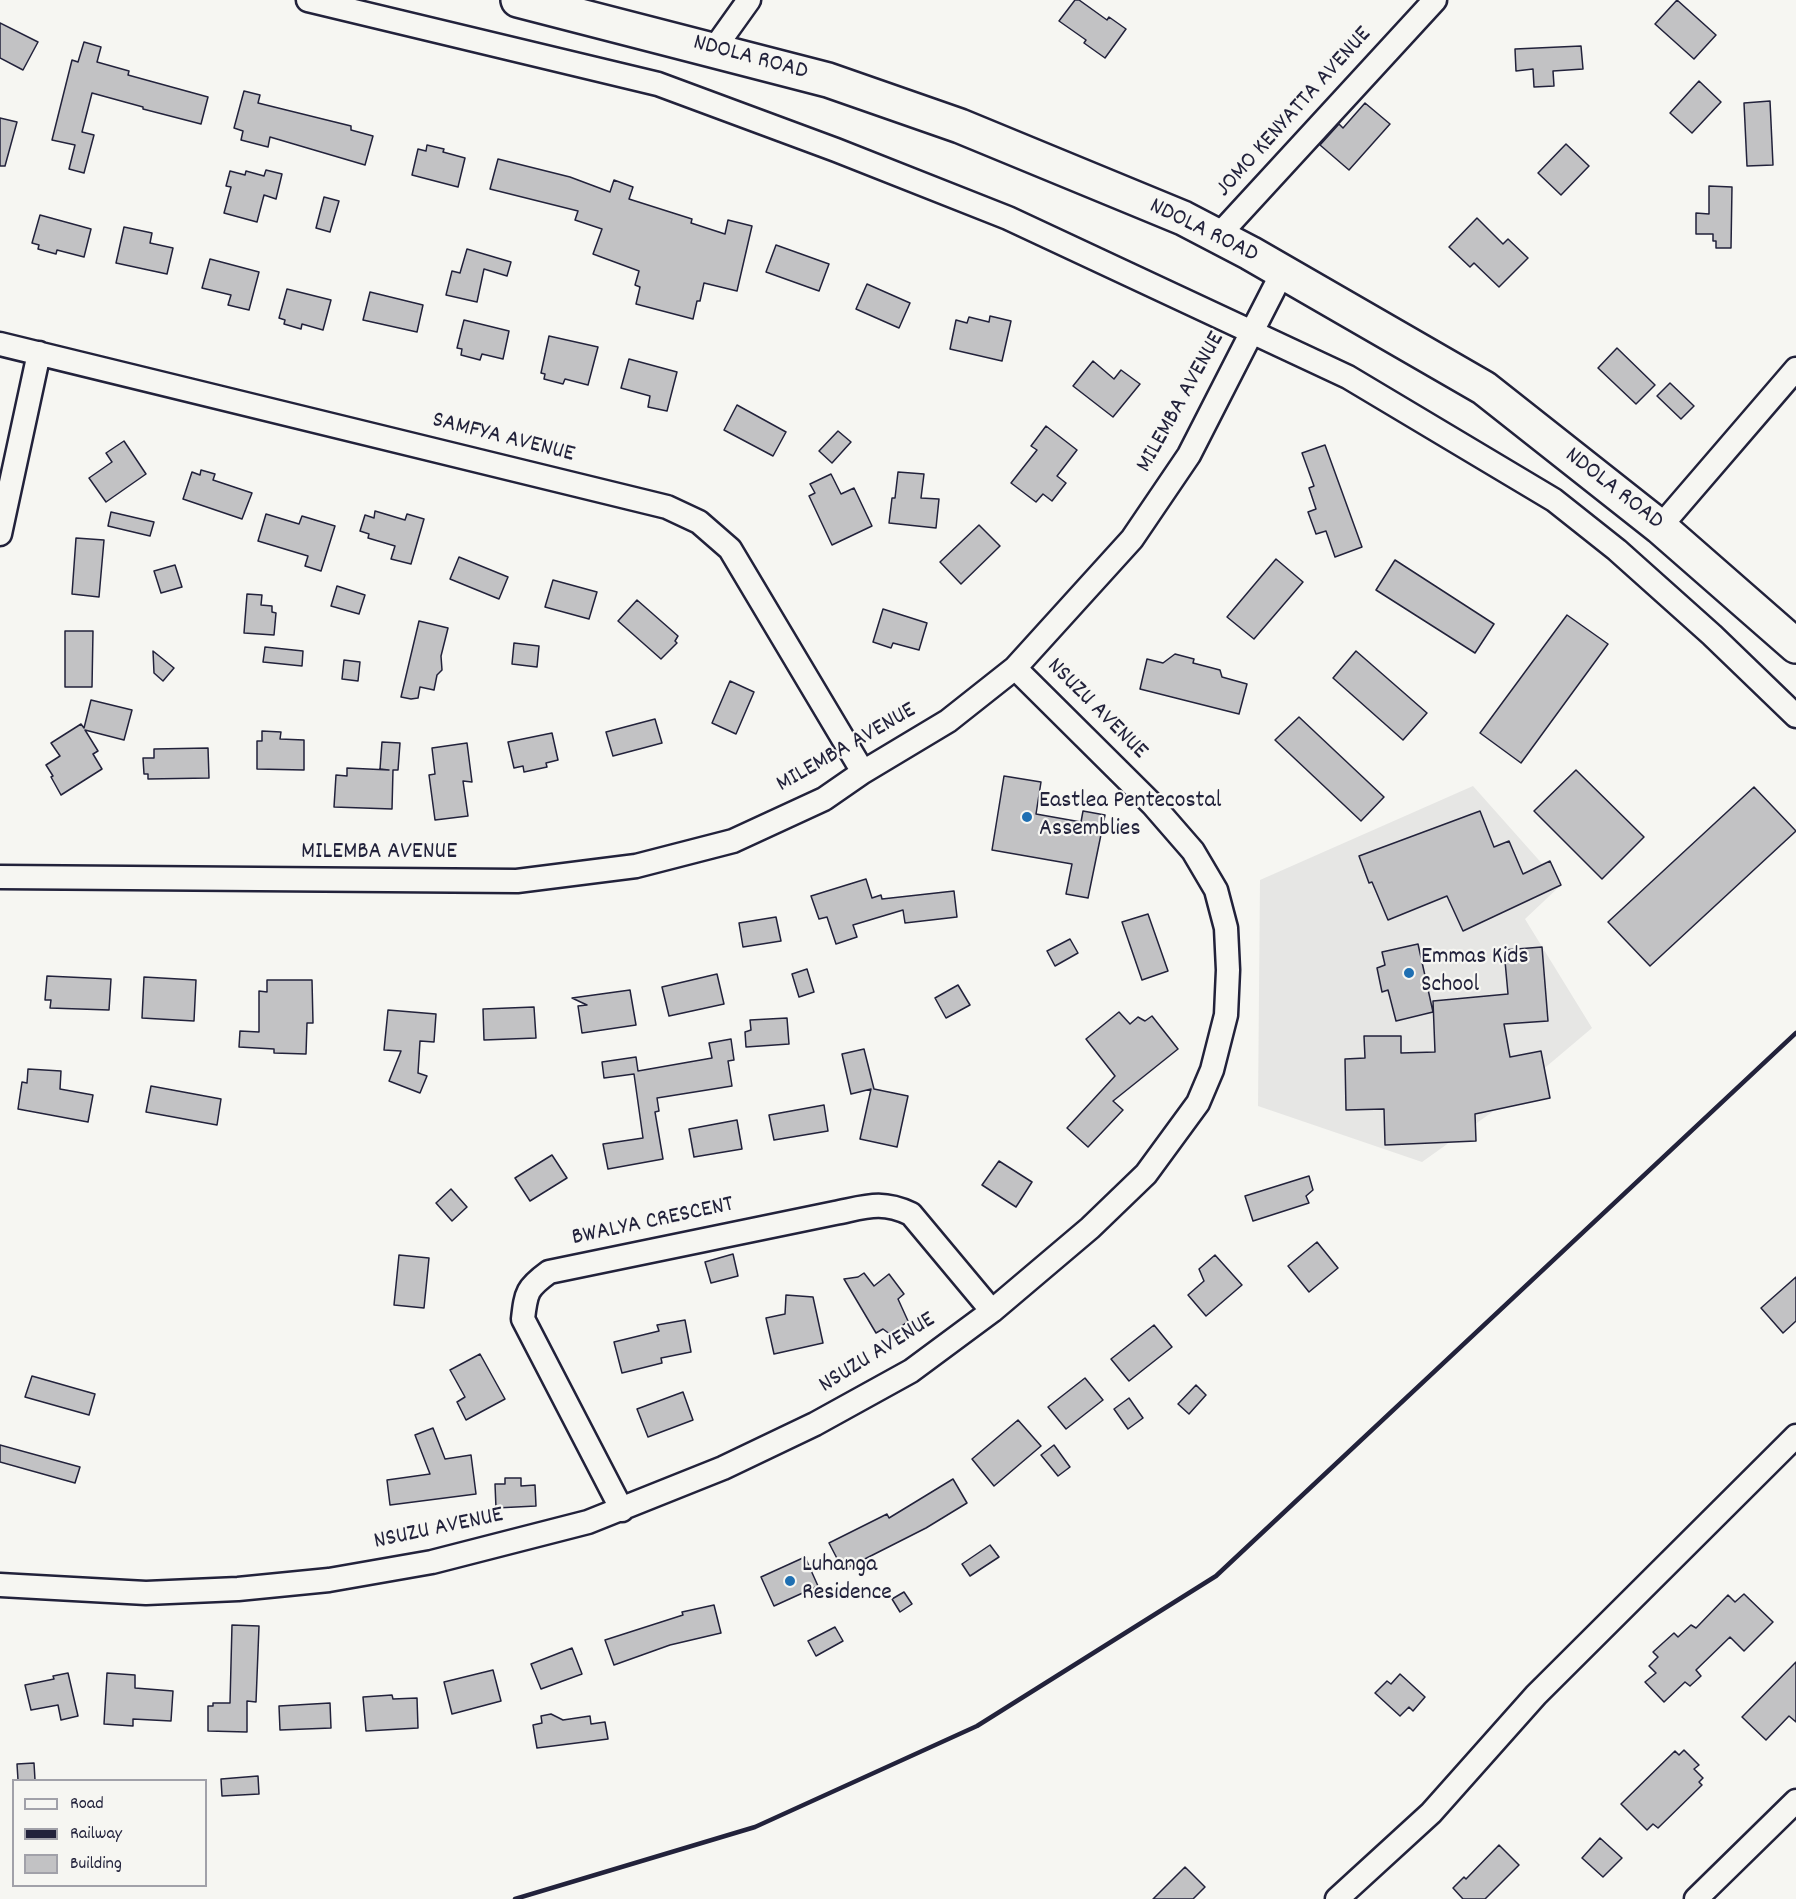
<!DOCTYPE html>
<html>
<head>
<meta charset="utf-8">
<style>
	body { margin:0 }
	#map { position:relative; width:1796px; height:1899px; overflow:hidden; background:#f6f6f2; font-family:Dekko,sans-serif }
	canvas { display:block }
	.legend { position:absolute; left:12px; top:1779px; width:195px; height:108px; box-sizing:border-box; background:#f6f6f2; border:2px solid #a1a1a9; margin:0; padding:8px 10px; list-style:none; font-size:18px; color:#22223b }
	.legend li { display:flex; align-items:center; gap:12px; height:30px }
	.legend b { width:30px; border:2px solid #a1a1a9 }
</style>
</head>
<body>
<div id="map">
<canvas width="1796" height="1899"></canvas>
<ul class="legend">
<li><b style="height:8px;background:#f6f6f2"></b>Road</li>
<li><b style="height:8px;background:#22223b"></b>Railway</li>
<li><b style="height:16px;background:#c2c2c4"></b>Building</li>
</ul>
</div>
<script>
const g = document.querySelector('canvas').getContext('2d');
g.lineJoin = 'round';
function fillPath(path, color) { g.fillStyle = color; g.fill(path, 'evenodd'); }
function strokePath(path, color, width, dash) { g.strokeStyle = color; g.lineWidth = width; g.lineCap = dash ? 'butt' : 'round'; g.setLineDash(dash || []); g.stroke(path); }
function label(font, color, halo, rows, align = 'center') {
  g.font = font + ' Dekko,sans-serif'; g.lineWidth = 4.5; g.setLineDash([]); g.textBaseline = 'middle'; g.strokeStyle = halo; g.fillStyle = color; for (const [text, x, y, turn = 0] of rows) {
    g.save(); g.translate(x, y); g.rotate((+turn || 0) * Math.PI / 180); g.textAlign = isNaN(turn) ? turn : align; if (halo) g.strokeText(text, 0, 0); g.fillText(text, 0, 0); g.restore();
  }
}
fillPath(new Path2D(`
	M1473,786L1561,885L1525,919L1592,1028L1495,1110L1422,1162L1258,1106L1260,880Z`), '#e6e6e4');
const building = new Path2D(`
	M1075,0H1079L1107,20L1109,17L1126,29L1105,58L1084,43L1086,40L1059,21Z
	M1677,0L1716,35L1694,59L1655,24Z
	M0,23L38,42L23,70L0,58Z
	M84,42L101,47L97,62L129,71L128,75L208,97L201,124L143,109V107L92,93L82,132L94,135L84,173L69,169L75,145L52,140L72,60L78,62Z
	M1581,46L1583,69L1553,71L1554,86L1534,87L1533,69L1516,71L1515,49Z
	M1699,81L1721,102L1692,133L1670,113Z
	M244,91L260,95L258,103L351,126V130L373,136L365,165L270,137L268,147L241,140L243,131L234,128Z
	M1770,101L1773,165L1747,166L1744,103Z
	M1365,103L1390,124L1349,170L1320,145L1339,124L1343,128Z
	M0,118L17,122L5,166H0Z
	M1566,144L1589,166L1561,195L1538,173Z
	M427,145L444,149L443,152L465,158L458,187L412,175L418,149L426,151Z
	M498,159L570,177L610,192L614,180L633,187L629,199L692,219L691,223L725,234L728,220L752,226L737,291L704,283L700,301H697L693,319L636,304L640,287L635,285L639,271L593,254L602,229L575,220L578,211L490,189Z
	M266,170L282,174L276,199L264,195L257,222L224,213L231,187L226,186L230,171L245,175L246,171L264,176Z
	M1709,186L1732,187L1731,248H1716V241H1713V234H1696V213L1709,214Z
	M324,197L339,201L330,232L316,228Z
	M40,215L91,229L84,257L57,250L56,254L38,249L39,245L32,243Z
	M1477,218L1503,244L1508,239L1528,258L1499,287L1474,263L1470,267L1449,247Z
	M124,227L152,233L150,243L173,248L167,274L116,263Z
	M776,245L829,264L819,291L766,272Z
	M467,249L511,262L507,276L484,269L477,302L446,295L452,271L460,273Z
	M210,259L259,272L249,310L228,305L231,295L202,288Z
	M867,284L910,303L899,328L856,309Z
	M287,289L331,300L323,330L302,324L301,329L284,324L285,320L279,318Z
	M370,292L423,305L417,332L363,320Z
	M990,316L1011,321L1002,361L950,349L956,320L967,323L969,317L989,322Z
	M464,320L509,331L503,359L482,354L480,360L461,355L462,349L457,348Z
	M549,336L598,347L588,385L565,379L563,384L544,379L545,374L541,373Z
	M1617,348L1655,385L1636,404L1598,368Z
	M629,359L677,372L667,411L648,407L650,396L621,388Z
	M1093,361L1114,379L1121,370L1140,384L1113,417L1073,386Z
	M1670,383L1694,406L1681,419L1657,396Z
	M737,405L786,432L773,456L724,430Z
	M1046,426L1077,450L1057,476L1066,483L1052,501L1043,494L1036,502L1011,483L1037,450L1031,446Z
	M838,431L851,442L832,463L819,451Z
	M124,441L146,474L106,502L89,478L112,462L106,453Z
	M1325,445L1362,547L1335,557L1326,531L1316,534L1308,512L1316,509L1309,488L1314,486L1302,453Z
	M201,470L215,474L213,480L252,493L242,519L183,499L192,472L200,475Z
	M898,472L924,474L921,498L939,499L936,528L889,523L892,498H895Z
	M831,474L841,494L854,488L872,526L832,545L809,496L815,493L810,484Z
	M375,511L405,520L407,514L424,519L411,564L391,559L395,546L368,538L369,534L360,531L365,515L374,518Z
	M111,512L154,522L150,536L108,526Z
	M266,514L299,524L302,516L335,526L321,571L305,566L308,556L258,541Z
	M979,525L1000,546L961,584L940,562Z
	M76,538L104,540L99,597L72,594Z
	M459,557L508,577L499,599L450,579Z
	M1276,559L1303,582L1254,639L1227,617Z
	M1395,560L1494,624L1475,653L1376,590Z
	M175,565L182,587L161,593L154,571Z
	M553,580L597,592L589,619L545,607Z
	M337,586L365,595L359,614L331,606Z
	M247,594L262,595L261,605L272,606V612L276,613L274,635L244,633Z
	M637,600L678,636L675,641L677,643L661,659L618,621Z
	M883,609L927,623L919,650L893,643L891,648L873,642Z
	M1567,615L1608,644L1521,763L1480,733Z
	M419,621L448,628L441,656L442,670L437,675L434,690L420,687L418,698L411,699L401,697Z
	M65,631H93L92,687H65Z
	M514,643L539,646L537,667L512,664Z
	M265,647L303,651L302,666L263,662Z
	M153,651L174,668L163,681L154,673Z
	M1356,651L1427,713L1403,740L1333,678Z
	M1175,654L1194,659L1193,663L1220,670L1222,677L1247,684L1239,714L1140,689L1147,659L1163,663Z
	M344,660L360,662L358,681L342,679Z
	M730,681L754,692L736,734L712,723Z
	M91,700L132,710L124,740L85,730L98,751L93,754L102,769L61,795L51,777L53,776L46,765L60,756L51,743L81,724L84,728Z
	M1299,717L1384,797L1361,821L1275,740Z
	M655,719L662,743L613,756L606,732Z
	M262,731L281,732L280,739L304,740V770L257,769V741H262Z
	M552,733L558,760L546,763L547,767L524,772L523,766L514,768L508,742Z
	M382,742L400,743L398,770H393L392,809L334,807L336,775L347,776V768L389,770L380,769Z
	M467,743L472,782L463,781L468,816L435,820L429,775L435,774L432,748Z
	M208,748L209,778L148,779V774H144L143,758H154V749Z
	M1576,770L1644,837L1602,879L1534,811Z
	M1004,776L1041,782L1036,814L1081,822L1083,811L1105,815L1088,898L1066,894L1072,864L992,850Z
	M1754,787L1796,831L1650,966L1608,922Z
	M1480,811L1494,847L1509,841L1523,874L1550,861L1561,885L1463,931L1447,896L1388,920L1372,882L1369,883L1359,856Z
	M866,879L872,898L881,895L882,899L954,891L957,917L905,923L903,910L853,925L857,937L836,944L827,917L819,919L811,896Z
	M1148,914L1168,971L1142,980L1122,922Z
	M776,917L781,941L743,947L739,923Z
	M1070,939L1078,953L1055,966L1047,951Z
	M1418,944L1433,1012L1396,1021L1388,990L1382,992L1377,968L1385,965L1382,952Z
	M1542,947L1548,1021L1504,1024L1510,1057L1541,1051L1550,1098L1475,1114L1476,1141L1385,1145L1384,1109L1346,1110L1345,1059L1365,1058L1364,1036H1401V1053L1435,1052L1433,1001L1508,994L1504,950Z
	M807,969L814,992L799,997L792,974Z
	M717,974L724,1004L669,1016L662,987Z
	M47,976L111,979L109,1010L50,1008L51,1000H45Z
	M144,977L196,980L194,1021L142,1018Z
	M267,980H312L313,1023H307L306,1054L274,1053V1049L239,1047L240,1031L259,1032V991L267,992Z
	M958,985L970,1005L946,1018L935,998Z
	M630,990L636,1025L582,1033L578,1006L587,1005L572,998Z
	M534,1007L536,1038L484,1040L483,1009Z
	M388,1010L436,1014L434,1042L420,1041L418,1073L427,1076L420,1093L389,1081L401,1051L384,1050Z
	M1119,1012L1130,1024L1138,1017L1145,1021L1152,1016L1178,1049L1113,1101L1123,1110L1088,1147L1067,1128L1115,1076L1086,1039Z
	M787,1018L789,1044L746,1047L745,1032L751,1030L750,1020Z
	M731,1039L734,1060L728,1061L732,1086L657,1098L659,1111L655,1112L663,1159L608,1169L603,1144L643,1138L634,1074L604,1078L602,1062L636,1057L638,1071L712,1058L709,1043Z
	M864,1049L874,1089L908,1096L897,1147L860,1139L871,1089L851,1094L842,1054Z
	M28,1069L61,1071L60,1089L93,1095L88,1122L18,1109L22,1082L27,1083Z
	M151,1086L221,1099L217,1125L146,1112Z
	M824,1105L828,1131L774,1140L769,1115Z
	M737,1120L742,1149L694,1157L689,1129Z
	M552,1155L567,1178L530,1201L515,1178Z
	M999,1161L1032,1182L1016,1207L982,1185Z
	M1309,1176L1313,1190L1306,1196L1309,1203L1253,1221L1245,1196Z
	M451,1189L467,1207L452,1221L436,1203Z
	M1317,1242L1338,1268L1309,1292L1288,1266Z
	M733,1254L738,1276L711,1283L705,1262Z
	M399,1255L429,1258L424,1308L394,1305Z
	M1215,1255L1242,1285L1206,1316L1188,1295L1204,1281L1199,1269Z
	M864,1273L874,1286L889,1274L904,1294L898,1299L908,1321L891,1335L883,1329L876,1333L844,1279L858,1277Z
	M1796,1277V1321L1783,1333L1761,1308Z
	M786,1295L813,1297L823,1343L774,1354L766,1318L785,1314Z
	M685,1320L691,1352L661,1358L662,1363L622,1373L614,1342L659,1331L657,1325Z
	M1154,1325L1172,1347L1129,1381L1111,1359Z
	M480,1354L505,1399L466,1420L457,1402L465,1397L450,1370Z
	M32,1376L95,1394L89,1415L25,1397Z
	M1085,1378L1103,1400L1066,1429L1048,1407Z
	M1196,1385L1206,1395L1189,1414L1178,1404Z
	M683,1392L693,1420L648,1437L637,1409Z
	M1129,1398L1143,1418L1128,1429L1114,1409Z
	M1018,1420L1041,1446L994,1486L972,1459Z
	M433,1428L445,1459L471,1455L476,1494L390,1505L387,1480L430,1474L415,1435Z
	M0,1445L80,1467L75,1483L0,1462Z
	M1054,1445L1070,1467L1058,1476L1041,1455Z
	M505,1478H521V1486L535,1485L536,1506L496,1508L495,1484H505Z
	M953,1479L967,1503L926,1528L843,1570L829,1543L887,1514L889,1518Z
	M990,1545L999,1557L970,1576L962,1564Z
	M805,1557L818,1586L774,1606L761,1577Z
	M904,1592L912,1604L900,1612L892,1599Z
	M1744,1594L1773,1622L1744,1651L1730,1637L1696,1670L1701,1676L1690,1686L1685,1682L1664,1702L1645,1682L1656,1673L1649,1666L1658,1657L1653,1652L1674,1633L1678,1637L1691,1625L1696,1628L1728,1595L1735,1602Z
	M714,1605L721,1633L670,1645L614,1665L605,1640L683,1615L682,1612Z
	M232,1625L259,1626L256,1702L247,1701V1732L208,1731V1706H213V1703H230Z
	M835,1627L843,1641L816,1656L808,1641Z
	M572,1648L582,1674L541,1689L531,1664Z
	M1796,1662V1722L1789,1716L1766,1740L1742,1717Z
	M493,1670L501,1701L452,1714L444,1682Z
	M68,1673L78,1716L61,1720L58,1705L31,1710L25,1685L54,1679L53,1676Z
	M107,1673L135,1675V1688L173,1691L171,1721L133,1719V1726L104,1724Z
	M1400,1674L1425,1697L1413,1711L1409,1707L1400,1716L1375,1693L1387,1681L1391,1684Z
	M392,1695L393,1699L417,1698L418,1728L366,1731L363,1697Z
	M330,1703L331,1728L280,1730L279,1706Z
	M551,1714L563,1720L590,1716L591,1724L605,1722L608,1739L537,1748L533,1725L542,1723L541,1716Z
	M1684,1750L1699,1765L1694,1769L1703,1778L1699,1782L1702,1785L1658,1828L1653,1824L1647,1830L1621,1804L1675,1751L1679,1755Z
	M34,1763L35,1780H18L17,1764Z
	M258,1776L259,1794L222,1796L221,1779Z
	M1600,1838L1622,1858L1603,1877L1582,1858Z
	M1499,1845L1519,1865L1485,1899H1463L1453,1888L1464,1877L1466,1879Z
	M1185,1867L1205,1887L1193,1899H1153Z`);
fillPath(building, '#c2c2c4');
strokePath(building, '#22223b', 1.5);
const minor = new Path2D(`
	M308,0L658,84L836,150L1008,218L1348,377L1554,500L1617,550L1712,635L1796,716
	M714,49L749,0
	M1218,236L1435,0
	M0,344L667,507L699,522L730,549L863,772
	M1660,527L1796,369
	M0,534L39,353
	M0,877L517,881L636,866L733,841L824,799L863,772L948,721L1015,668L1132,539L1189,455L1282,273
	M622,1510L523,1319C526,1292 527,1288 549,1272L835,1213C866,1207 881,1200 911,1214L992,1311
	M0,1585L146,1593L238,1589L329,1580L432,1562L588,1522L723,1468L815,1424L911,1371L992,1311L1090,1228L1146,1174L1198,1103L1212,1070L1226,1015L1228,970L1226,928L1216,890L1193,851L1153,805L1015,668
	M1337,1899L1431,1813L1536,1695L1796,1436
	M1696,1899L1796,1801`);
const primary = new Path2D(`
	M518,0L828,80L960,126L1183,218L1250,253L1484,388L1660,527L1796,646`);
strokePath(minor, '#22223b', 27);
strokePath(primary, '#22223b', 38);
strokePath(minor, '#f6f6f2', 22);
strokePath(primary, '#f6f6f2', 33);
strokePath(new Path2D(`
	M515,1899L755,1827L977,1726L1216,1576L1796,1033`), '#22223b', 4.5);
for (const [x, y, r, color] of [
	[1027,817,6,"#1f6fb2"],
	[1409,973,6,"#1f6fb2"],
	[790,1581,6,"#1f6fb2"]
]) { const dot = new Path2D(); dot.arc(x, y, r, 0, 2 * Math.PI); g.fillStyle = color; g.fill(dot); strokePath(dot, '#f6f6f2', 2); }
label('24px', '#22223b', '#f6f6f2', [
	["NDOLA ROAD",750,59,15],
	["JOMO KENYATTA AVENUE",1295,113,-48],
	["NDOLA ROAD",1203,232,26],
	["MILEMBA AVENUE",1182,403,-61],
	["SAMFYA AVENUE",503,439,14],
	["NDOLA ROAD",1613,490,38],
	["NSUZU AVENUE",1096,710,45],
	["MILEMBA AVENUE",847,749,-30],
	["MILEMBA AVENUE",379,854],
	["BWALYA CRESCENT",653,1223,-12],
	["NSUZU AVENUE",878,1354,-32],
	["NSUZU AVENUE",439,1530,-12]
]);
label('24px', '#22223b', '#f6f6f2', [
	["Eastlea Pentecostal",1039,803],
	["Assemblies",1039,831],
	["Emmas Kids",1421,959],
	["School",1421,987],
	["Luhanga",802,1567],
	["Residence",802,1595]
], 'left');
</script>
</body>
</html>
